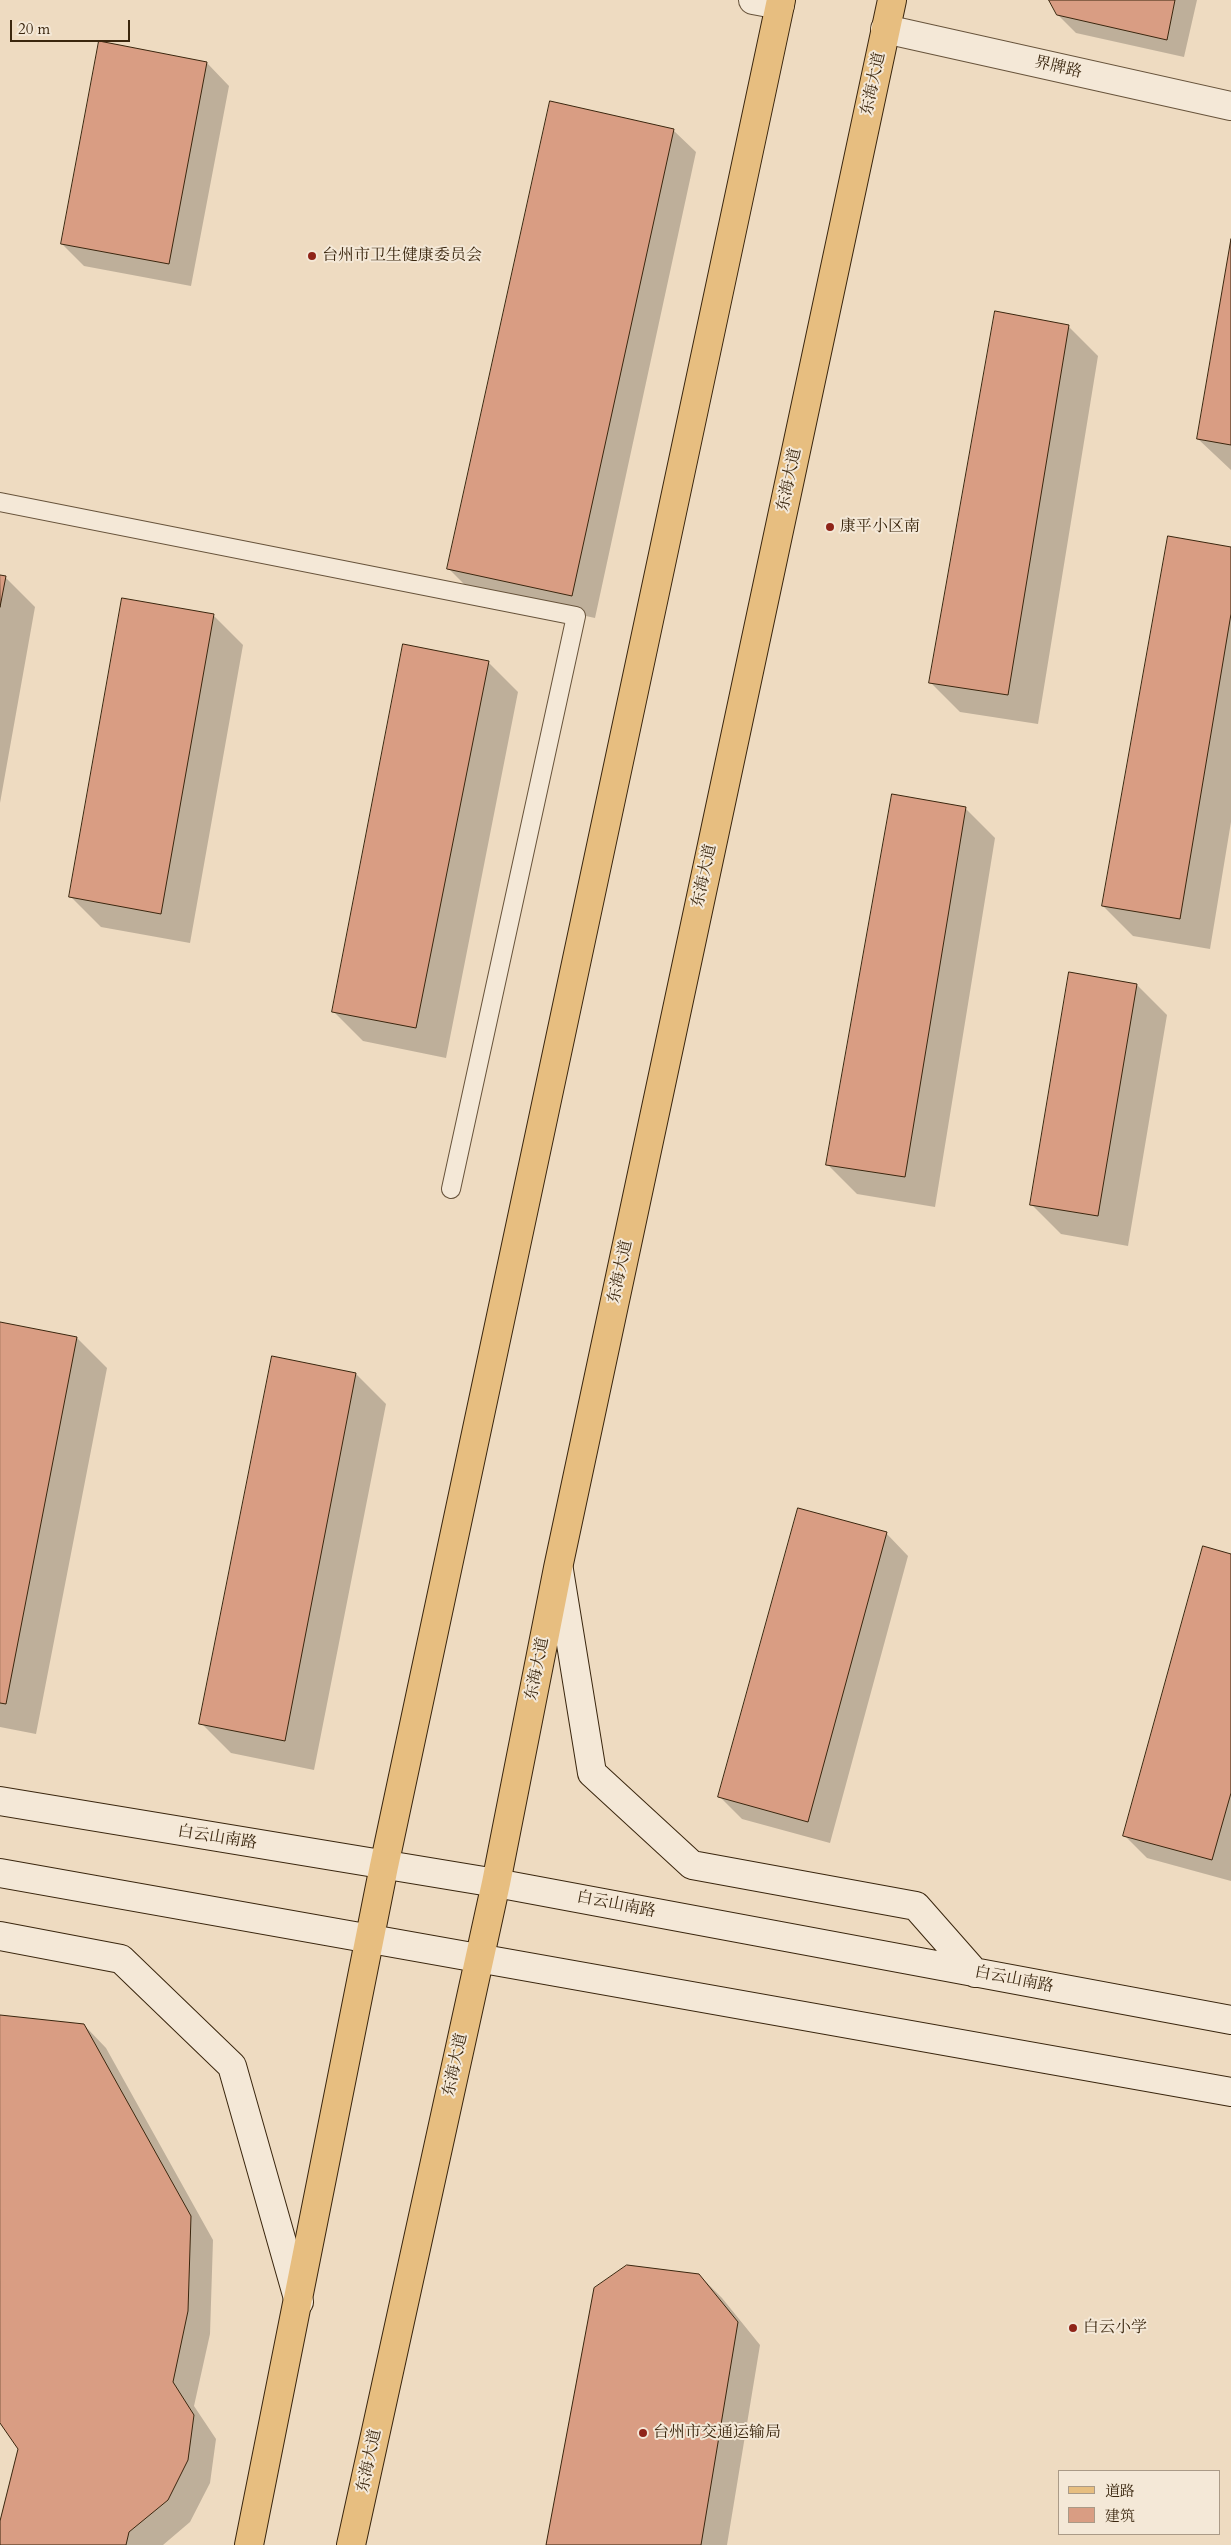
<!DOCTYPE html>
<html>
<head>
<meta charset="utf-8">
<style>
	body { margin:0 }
	#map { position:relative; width:1231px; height:2545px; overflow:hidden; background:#eedbc1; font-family:Cardo,"Noto Serif SC",serif }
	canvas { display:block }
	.legend { position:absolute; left:1058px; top:2470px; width:162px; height:65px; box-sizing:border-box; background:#f4e8d7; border:1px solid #aa9a87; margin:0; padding:6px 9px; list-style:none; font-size:15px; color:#3a260e }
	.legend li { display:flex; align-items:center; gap:10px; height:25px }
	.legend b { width:25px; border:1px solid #aa9a87 }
	.scale { position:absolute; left:10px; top:20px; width:120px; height:22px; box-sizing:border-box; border:2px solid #3a260e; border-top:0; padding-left:6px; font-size:15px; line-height:18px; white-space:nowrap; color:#3a260e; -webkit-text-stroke:4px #f4e8d7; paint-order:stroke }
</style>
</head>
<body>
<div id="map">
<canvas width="1231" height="2545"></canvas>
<ul class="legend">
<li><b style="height:6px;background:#e7be80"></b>道路</li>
<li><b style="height:14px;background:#d99d83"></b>建筑</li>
</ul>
<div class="scale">20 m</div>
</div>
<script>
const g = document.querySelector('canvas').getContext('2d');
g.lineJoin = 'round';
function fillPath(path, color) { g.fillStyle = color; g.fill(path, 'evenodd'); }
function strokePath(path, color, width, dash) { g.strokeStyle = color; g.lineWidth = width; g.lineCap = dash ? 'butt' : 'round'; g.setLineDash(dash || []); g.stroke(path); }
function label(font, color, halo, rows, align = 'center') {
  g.font = font + ' Cardo,"Noto Serif SC",serif'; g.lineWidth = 4; g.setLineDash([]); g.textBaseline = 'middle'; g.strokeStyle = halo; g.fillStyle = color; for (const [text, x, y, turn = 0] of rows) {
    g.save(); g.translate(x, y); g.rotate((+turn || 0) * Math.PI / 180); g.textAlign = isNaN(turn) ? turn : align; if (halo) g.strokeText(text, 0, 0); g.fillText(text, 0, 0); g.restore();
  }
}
fillPath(new Path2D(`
	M1051,0H1197L1184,57L1076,33L1058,15Z
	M100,43L207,63L229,86L191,286L84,266L62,244Z
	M673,130L696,152L595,618L471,591L449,569Z
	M1231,246V470L1198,439Z
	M1068,326L1098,356L1038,724L960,712L930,682Z
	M1231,548V822L1210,949L1133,936L1103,906Z
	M0,576L5,577L35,607L0,803Z
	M213,615L243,645L190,943L101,927L71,897Z
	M488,662L518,692L446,1058L363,1041L333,1011Z
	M965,808L995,838L935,1207L857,1194L827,1164Z
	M1137,985L1167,1015L1128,1246L1061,1234L1031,1204Z
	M0,1323L77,1338L107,1368L36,1734L0,1727Z
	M273,1358L356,1374L386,1404L314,1770L231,1753L201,1723Z
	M886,1533L908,1556L830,1843L742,1819L720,1797Z
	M1231,1555V1881L1147,1858L1124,1835Z
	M0,2016L84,2025L106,2048L213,2240L210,2334L194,2406L216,2439L210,2483L190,2522L163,2545H0V2527L19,2449L0,2420Z
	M699,2275L722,2298L760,2345L727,2545H548Z`), '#0003');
const building = new Path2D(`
	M1049,0H1175L1167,40L1057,15Z
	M99,41L207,62L169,264L61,244Z
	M550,101L674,129L572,596L447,569Z
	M1231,239V445L1197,439Z
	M995,311L1069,325L1008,695L929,683Z
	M1168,536L1231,547V614L1180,919L1102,906Z
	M0,575L6,576L0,607Z
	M122,598L214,614L161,914L69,897Z
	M403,644L489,661L416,1028L332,1012Z
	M892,794L966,807L905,1177L826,1165Z
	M1069,972L1137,984L1098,1216L1030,1205Z
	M0,1322L77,1337L6,1704L0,1703Z
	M272,1356L356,1373L285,1741L199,1724Z
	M798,1508L887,1532L808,1822L718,1797Z
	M1203,1546L1231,1554V1793L1212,1860L1123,1836Z
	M0,2015L84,2024L191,2216L188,2311L173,2382L194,2415L188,2460L168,2500L129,2532L126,2545H0V2521L18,2449L0,2423Z
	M627,2265L699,2274L738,2322L701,2545H546L594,2288Z`);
fillPath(building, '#d99d83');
strokePath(building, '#3a260e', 1);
const service = new Path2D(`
	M0,502L576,616L451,1189`);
const minor = new Path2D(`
	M753,0L780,5
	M885,29L1231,106`);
const secondary = new Path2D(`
	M559,1570L592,1773L692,1865L916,1906L975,1973
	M0,1801L496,1883L1231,2020
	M0,1873L1231,2092
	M0,1936L121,1959L232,2066L299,2302`);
const primary = new Path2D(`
	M249,2545L384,1866L781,0
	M351,2545L496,1883L558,1568L892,0`);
strokePath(service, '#67533b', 20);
strokePath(minor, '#67533b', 30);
strokePath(secondary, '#3a260e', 30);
strokePath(primary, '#3a260e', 30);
strokePath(service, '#f4e8d7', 18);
strokePath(minor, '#f4e8d7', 28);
strokePath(secondary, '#f4e8d7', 28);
strokePath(primary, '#e7be80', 28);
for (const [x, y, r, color] of [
	[312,256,5,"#8f2418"],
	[830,527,5,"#8f2418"],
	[1073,2328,5,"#8f2418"],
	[643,2433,5,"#8f2418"]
]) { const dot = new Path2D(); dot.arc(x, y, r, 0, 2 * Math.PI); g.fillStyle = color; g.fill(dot); strokePath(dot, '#f4e8d7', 2); }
label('16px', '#3a260e', '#f4e8d7', [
	["界牌路",1058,68,13],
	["东海大道",874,84,-78],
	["东海大道",790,480,-78],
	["东海大道",705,876,-78],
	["东海大道",621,1272,-78],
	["东海大道",538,1669,-79],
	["白云山南路",217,1838,9],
	["白云山南路",616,1905,11],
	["白云山南路",1014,1980,11],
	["东海大道",456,2065,-78],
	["东海大道",370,2461,-78]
]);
label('16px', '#3a260e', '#f4e8d7', [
	["台州市卫生健康委员会",322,256],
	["康平小区南",840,527],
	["白云小学",1083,2328],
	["台州市交通运输局",653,2433]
], 'left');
</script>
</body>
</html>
